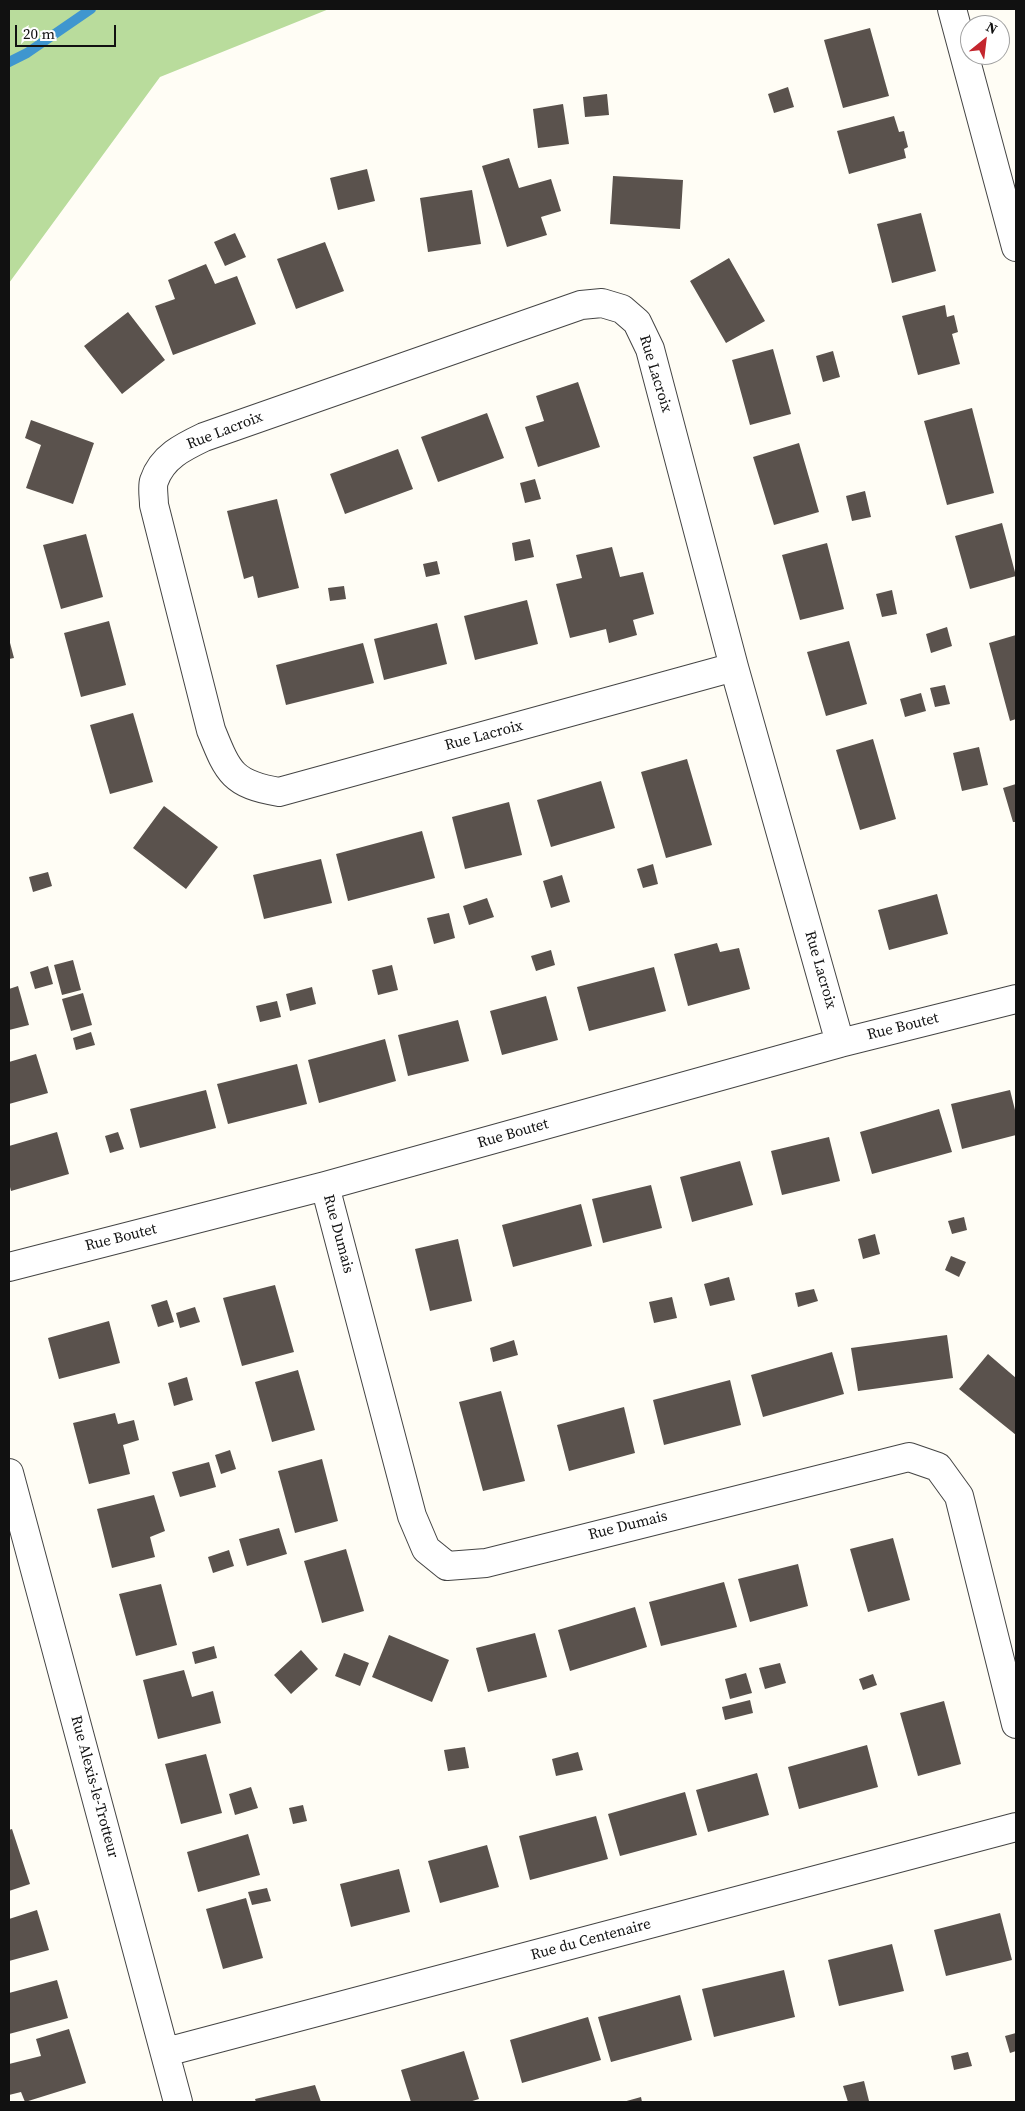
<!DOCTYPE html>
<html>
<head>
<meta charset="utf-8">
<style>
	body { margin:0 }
	#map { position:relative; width:1025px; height:2111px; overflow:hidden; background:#fffdf5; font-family:"Source Serif 4",serif }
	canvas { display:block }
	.frame { position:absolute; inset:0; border:10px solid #111; pointer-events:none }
	.north { position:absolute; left:960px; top:15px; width:50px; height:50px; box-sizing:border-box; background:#fff; border:1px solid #a0a0a0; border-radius:50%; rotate:29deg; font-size:14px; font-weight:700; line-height:20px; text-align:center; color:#111 }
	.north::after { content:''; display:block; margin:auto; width:18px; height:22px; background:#c4262e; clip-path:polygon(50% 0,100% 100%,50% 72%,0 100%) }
	.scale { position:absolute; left:15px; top:25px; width:101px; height:22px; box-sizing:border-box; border:2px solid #111; border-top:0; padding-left:6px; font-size:15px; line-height:18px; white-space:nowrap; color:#111; -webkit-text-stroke:4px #fff; paint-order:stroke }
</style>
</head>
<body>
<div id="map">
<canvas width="1025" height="2111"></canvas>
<div class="frame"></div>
<div class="north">N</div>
<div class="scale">20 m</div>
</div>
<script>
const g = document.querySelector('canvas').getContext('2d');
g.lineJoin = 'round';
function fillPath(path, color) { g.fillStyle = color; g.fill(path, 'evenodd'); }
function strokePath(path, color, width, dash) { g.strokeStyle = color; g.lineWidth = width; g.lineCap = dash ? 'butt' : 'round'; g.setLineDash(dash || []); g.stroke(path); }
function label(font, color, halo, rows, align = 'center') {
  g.font = font + ' "Source Serif 4",serif'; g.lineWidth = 5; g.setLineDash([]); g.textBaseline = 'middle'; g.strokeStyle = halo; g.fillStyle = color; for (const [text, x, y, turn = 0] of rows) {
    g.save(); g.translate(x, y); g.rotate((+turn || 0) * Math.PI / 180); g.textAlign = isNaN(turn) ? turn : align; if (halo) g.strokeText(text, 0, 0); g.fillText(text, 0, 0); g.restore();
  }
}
fillPath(new Path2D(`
	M9,9H329L160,77L9,283Z`), '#b9dc9c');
strokePath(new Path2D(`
	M9,62L27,53L91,9`), '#3f96cf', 10);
fillPath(new Path2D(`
	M870,28L889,96L843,108L824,40Z
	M788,87L794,107L774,113L768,94Z
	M607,94L609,115L585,117L583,97Z
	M563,104L569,144L538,148L533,109Z
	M894,116L899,132L904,131L908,147L904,149L906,158L849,174L837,131Z
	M509,158L519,188L551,179L561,211L541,217L547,235L507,247L482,166Z
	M367,169L375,201L338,210L330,178Z
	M613,176L683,180L680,229L610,224Z
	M472,190L481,244L428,252L420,198Z
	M921,213L936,271L892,283L877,224Z
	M235,233L246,257L225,266L214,242Z
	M325,242L344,291L296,309L277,259Z
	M729,258L765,321L726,343L690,281Z
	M206,264L215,284L237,276L256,324L173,355L155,306L175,299L168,280Z
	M945,305L947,317L954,315L958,332L952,334L960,364L918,375L902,316Z
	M128,312L165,360L122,394L84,346Z
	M773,349L791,414L750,425L732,360Z
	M833,351L840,377L823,382L816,356Z
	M578,382L600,447L538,467L525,427L544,421L536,396Z
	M972,408L994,493L947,505L924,421Z
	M487,413L504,458L438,482L421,437Z
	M31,420L94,443L73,504L26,488L41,445L25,438Z
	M799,443L819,512L774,525L753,457Z
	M398,449L413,489L345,514L330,474Z
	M535,479L541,499L525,503L520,483Z
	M865,491L871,517L852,521L846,496Z
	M277,499L299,588L258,598L253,576L244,579L227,511Z
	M1002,523L1016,576L970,589L955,536Z
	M86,534L103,597L61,609L43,545Z
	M530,539L534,557L515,561L512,543Z
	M827,543L844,609L800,620L782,555Z
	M612,547L620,577L643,572L654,614L633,620L637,635L609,643L606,629L570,638L556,584L582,578L576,555Z
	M437,561L440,574L426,577L423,564Z
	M344,586L346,599L330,601L328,588Z
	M892,590L897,614L882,617L876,594Z
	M527,600L538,644L475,660L464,616Z
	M109,621L126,685L81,697L64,633Z
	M437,623L447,664L384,680L374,639Z
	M947,627L952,646L931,653L926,634Z
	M1016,635V719L1010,721L989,643Z
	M9,639L14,658L9,659Z
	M849,641L867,704L826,716L807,652Z
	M363,643L374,683L286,705L276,665Z
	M945,685L950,704L935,707L930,688Z
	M921,693L926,711L905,717L900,699Z
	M133,713L153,782L110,794L90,725Z
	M873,739L896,819L860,830L836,750Z
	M979,747L988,785L962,791L953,753Z
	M687,759L712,845L666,858L641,772Z
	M601,781L615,828L551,847L537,800Z
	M1016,784V822H1013L1003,788Z
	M509,802L522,855L465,869L452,817Z
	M164,806L218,847L186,889L133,848Z
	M422,831L435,878L348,901L336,854Z
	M321,859L332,903L264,919L253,875Z
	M653,864L658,884L643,888L637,869Z
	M48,872L52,886L33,892L29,877Z
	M562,875L570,902L551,908L543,881Z
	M937,894L948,934L889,950L878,910Z
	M487,898L494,917L469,925L463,906Z
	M449,913L455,938L434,944L427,918Z
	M717,943L720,952L739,948L750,989L688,1006L674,954Z
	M551,950L555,965L536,971L531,956Z
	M73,960L81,990L62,995L54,965Z
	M392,965L398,990L378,995L372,970Z
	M48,966L53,984L35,989L30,972Z
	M654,967L666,1011L589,1031L577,987Z
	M18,986L29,1025L9,1030V989Z
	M312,987L316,1004L290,1011L286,994Z
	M83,993L92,1025L71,1031L62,999Z
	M546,996L558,1040L502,1055L490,1011Z
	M277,1001L281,1017L260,1022L256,1006Z
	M458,1020L469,1061L408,1076L398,1035Z
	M91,1032L95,1045L76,1050L73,1038Z
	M385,1039L396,1081L319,1103L308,1060Z
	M36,1054L48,1093L9,1104V1062Z
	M297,1064L307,1104L228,1124L217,1084Z
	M206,1090L216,1128L140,1148L130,1109Z
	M1010,1090L1016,1114V1135L962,1149L951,1104Z
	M939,1109L952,1152L872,1174L860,1132Z
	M57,1132L69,1174L11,1191L9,1183V1146Z
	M118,1132L124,1149L110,1153L105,1136Z
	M829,1137L840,1181L782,1195L771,1151Z
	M740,1161L753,1205L692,1222L680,1177Z
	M651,1185L662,1228L603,1243L592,1199Z
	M581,1204L592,1246L513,1267L502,1225Z
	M964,1217L967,1230L952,1234L948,1221Z
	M875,1234L880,1254L863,1259L858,1239Z
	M458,1239L472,1301L430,1311L415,1249Z
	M951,1256L966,1262L959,1277L945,1270Z
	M729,1277L735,1300L710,1306L704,1284Z
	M275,1285L294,1352L242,1366L223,1298Z
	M814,1289L818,1301L798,1307L795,1293Z
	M672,1297L677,1318L654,1323L649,1302Z
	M167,1300L174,1322L158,1327L151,1305Z
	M195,1307L200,1322L180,1328L176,1313Z
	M109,1321L120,1363L59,1379L48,1338Z
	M947,1335L953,1378L858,1391L851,1348Z
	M514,1340L518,1355L493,1362L490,1348Z
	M832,1352L844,1394L763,1417L751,1375Z
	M988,1354L1016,1378V1435L959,1389Z
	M298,1370L315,1430L272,1442L255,1382Z
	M187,1377L193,1400L174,1406L168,1383Z
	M730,1380L741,1425L664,1445L653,1400Z
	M501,1391L525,1481L483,1491L459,1402Z
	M624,1407L635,1453L569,1471L557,1425Z
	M115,1413L118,1424L134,1420L139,1440L123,1445L130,1474L89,1484L73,1423Z
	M230,1450L236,1469L221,1474L215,1455Z
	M322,1459L338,1521L295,1533L278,1471Z
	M209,1462L216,1487L180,1497L172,1472Z
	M154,1495L165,1531L150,1537L155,1557L112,1568L97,1509Z
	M279,1528L287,1554L247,1566L239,1539Z
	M893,1538L910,1600L868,1612L850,1549Z
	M346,1549L364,1611L322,1623L304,1561Z
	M229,1550L234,1566L213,1573L208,1557Z
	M798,1564L808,1606L750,1622L738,1579Z
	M724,1582L737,1627L661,1646L649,1602Z
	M161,1584L177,1645L136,1656L119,1594Z
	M635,1607L647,1647L570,1671L558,1630Z
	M535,1633L547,1677L488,1692L476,1648Z
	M389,1635L449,1660L432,1702L372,1677Z
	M214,1646L217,1658L195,1664L192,1652Z
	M301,1650L318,1669L291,1694L274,1675Z
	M344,1653L369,1663L360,1686L335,1676Z
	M780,1663L786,1683L765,1689L759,1668Z
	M184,1670L192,1697L213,1691L221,1723L158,1739L143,1680Z
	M746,1673L752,1693L730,1699L725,1679Z
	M873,1674L877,1685L863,1690L859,1679Z
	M750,1700L753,1713L725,1720L722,1707Z
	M944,1701L961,1764L918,1776L900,1713Z
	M867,1745L878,1787L799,1809L788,1767Z
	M465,1747L469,1768L448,1771L444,1750Z
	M578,1752L583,1770L556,1776L552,1759Z
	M206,1754L222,1813L181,1824L165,1764Z
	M757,1773L769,1815L708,1832L696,1790Z
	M251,1787L258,1808L235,1815L229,1794Z
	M685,1792L697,1835L620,1856L608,1814Z
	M303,1805L307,1821L293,1824L289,1808Z
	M596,1816L608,1859L530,1880L519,1836Z
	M12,1829L30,1884L9,1891V1830Z
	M248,1834L260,1875L198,1892L187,1852Z
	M487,1845L499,1887L440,1903L428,1861Z
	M399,1869L410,1912L351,1927L340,1884Z
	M267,1888L271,1901L252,1905L248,1892Z
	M246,1898L263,1958L223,1969L206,1909Z
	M37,1910L49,1950L9,1961V1919Z
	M1000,1913L1012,1960L946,1976L934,1930Z
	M892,1944L904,1991L839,2006L828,1960Z
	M784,1970L795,2017L714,2037L702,1989Z
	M57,1980L68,2018L9,2034V1993Z
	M680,1995L692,2040L611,2062L598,2017Z
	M588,2017L601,2060L522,2083L510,2040Z
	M69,2029L86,2083L25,2102L21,2092L9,2095V2064L41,2056L36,2039Z
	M1016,2033V2051L1010,2053L1005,2036Z
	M464,2051L479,2099L469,2102H411L401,2070Z
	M968,2052L972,2066L954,2070L951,2056Z
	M864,2081L869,2101L848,2102L843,2086Z
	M315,2085L321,2102H256L255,2099Z
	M641,2097L642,2102H623Z`), '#5a524d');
const minor = new Path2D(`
	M734,667L279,792C232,784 228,772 211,730L154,505C154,498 152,487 154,481C162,457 183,447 204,437L581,305L602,303L622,309L637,322L650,349L734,667L840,1043
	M325,1186L412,1516L426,1549L447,1566L486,1563L909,1457L938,1467L959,1496L1016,1724
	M9,1267L325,1186L840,1043L1016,999
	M9,1473L178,2102
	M166,2052L1016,1827`);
const tertiary = new Path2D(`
	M952,9L1016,247`);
strokePath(minor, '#444', 30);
strokePath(tertiary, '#444', 30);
strokePath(minor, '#fff', 28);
strokePath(tertiary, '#fff', 28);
label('15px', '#111', '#fff', [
	["Rue Lacroix",655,374,73],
	["Rue Lacroix",225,431,-21],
	["Rue Lacroix",484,736,-15],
	["Rue Lacroix",820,970,74],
	["Rue Boutet",903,1027,-14],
	["Rue Boutet",513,1134,-16],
	["Rue Dumais",338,1234,75],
	["Rue Boutet",121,1238,-14],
	["Rue Dumais",628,1526,-14],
	["Rue Alexis-le-Trotteur",94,1787,75],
	["Rue du Centenaire",591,1940,-15]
]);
</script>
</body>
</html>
